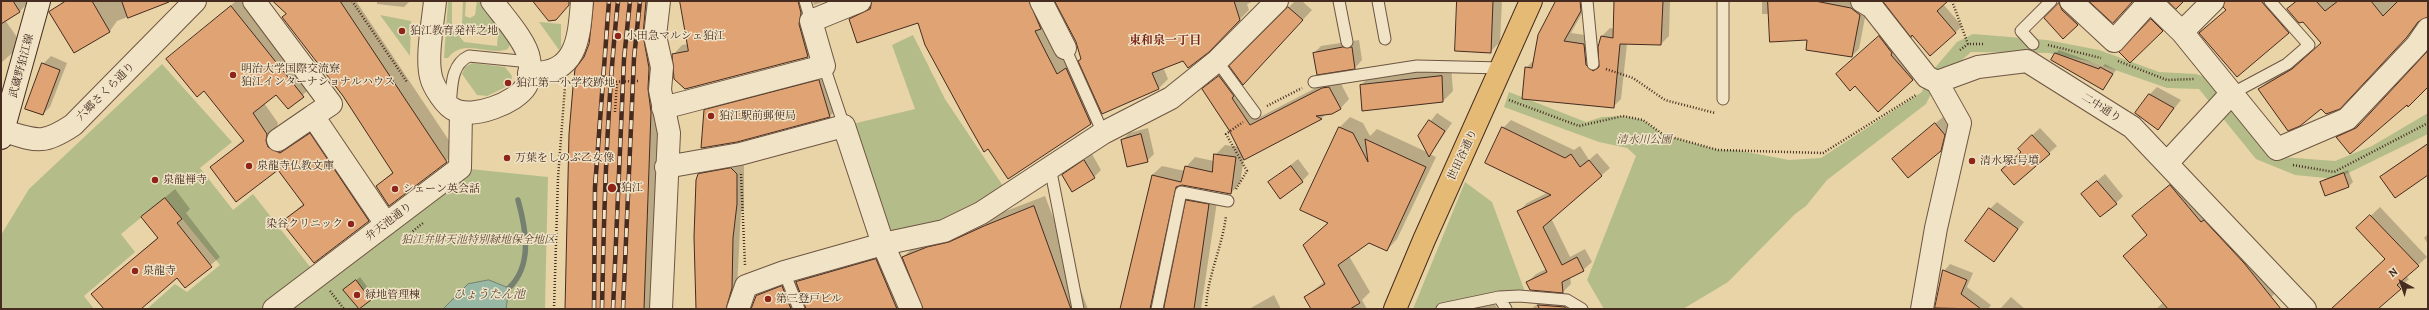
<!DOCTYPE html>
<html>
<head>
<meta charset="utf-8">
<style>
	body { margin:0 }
	#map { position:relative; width:2429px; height:310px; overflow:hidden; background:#e8d4a7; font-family:Alegreya,serif }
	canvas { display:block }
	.frame { position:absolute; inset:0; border:2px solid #452b20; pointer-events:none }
	.north { position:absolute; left:2381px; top:262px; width:40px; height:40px; -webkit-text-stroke:3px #f0e3c6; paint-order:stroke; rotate:320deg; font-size:11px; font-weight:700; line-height:16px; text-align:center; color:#452b20 }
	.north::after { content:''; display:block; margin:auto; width:14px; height:18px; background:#452b20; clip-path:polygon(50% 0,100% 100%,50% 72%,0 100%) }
</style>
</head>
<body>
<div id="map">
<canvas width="2429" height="310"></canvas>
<div class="frame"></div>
<div class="north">N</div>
</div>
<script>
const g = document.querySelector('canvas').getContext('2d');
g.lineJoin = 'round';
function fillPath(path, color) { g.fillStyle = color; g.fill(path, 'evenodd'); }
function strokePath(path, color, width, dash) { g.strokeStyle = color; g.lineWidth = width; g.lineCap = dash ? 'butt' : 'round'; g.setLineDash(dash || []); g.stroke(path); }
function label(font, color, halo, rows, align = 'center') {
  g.font = font + ' Alegreya,"Noto Serif JP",serif'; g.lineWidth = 3; g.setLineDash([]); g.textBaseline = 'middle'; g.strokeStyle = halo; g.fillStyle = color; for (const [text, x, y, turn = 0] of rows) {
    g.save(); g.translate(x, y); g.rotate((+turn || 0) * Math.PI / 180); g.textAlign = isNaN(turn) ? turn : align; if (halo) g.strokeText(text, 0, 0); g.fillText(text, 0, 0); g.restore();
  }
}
fillPath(new Path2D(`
	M448,1H452V27L464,42L497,46L498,35L469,32L462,24L463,1H466L465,16L470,18L475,15L477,1H482L511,42L508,49C487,57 465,37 448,58H444Z
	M380,15L411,21L410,56Z
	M539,22L561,24V47L559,50Z
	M1973,34L2047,40L2099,50L2159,72L2196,74L2210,79L2234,108L2246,129L2267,148L2282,157L2335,161L2372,146L2428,113V134L2336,179L2295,175L2256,159L2199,89L2167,88L2092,62L2049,53L1971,52L1937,82L1926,104L1827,180L1806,206L1795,214L1728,282L1683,309H1604L1587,280L1636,156L1627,148L1599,142L1504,107L1509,92L1586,122L1602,117L1623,116L1643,120L1664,135L1718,150H1736L1789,160L1821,158L1922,92L1927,77L1957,42Z
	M913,35L945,99L1009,195L883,244L844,126L915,109L892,45Z
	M472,63L505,67L512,76L510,85L487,96L477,95L462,74L465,67Z
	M162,64L232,142L200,168L233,210L253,194L318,277L460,168L548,177L545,309H147L175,284L187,292L220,265L165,198L121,234L135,252L84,296L94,309H1V235L29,189Z
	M1465,182L1492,202L1525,292L1442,309H1413Z`), '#b4bd89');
const water = new Path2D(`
	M489,280L509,288L506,309H443L468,284Z`);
fillPath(water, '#97b8a5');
strokePath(water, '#768070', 1);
fillPath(new Path2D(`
	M1,1L29,2L19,12L5,20L21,43L19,47L1,63Z
	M64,1H168L117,21L110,31L74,51L51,12Z
	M236,1H246L314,85L288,108L276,93L264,103L278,123L276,129L321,123L379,210L368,220L283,222L304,203L278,169L212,167L244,139L204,90L168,59Z
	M275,1H356L456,151L446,161L377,186L393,172L344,96L287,14Z
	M377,1H410L404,7L377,4Z
	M595,1H655L661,101L653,309H566L576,69L589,46Z
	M681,1H810L817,47L808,56L685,88L673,55L682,45L688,44Z
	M813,1H826L814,5Z
	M873,1H1042L1045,23L1066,65L1076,60L1100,114L1091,123L1008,178L919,22L851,19L860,10L872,5Z
	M1056,1H1254L1247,4L1249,10L1208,51L1163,67L1168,79L1159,88L1082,59L1077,42Z
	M1295,1H1302L1312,10L1244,84L1231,66Z
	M1458,1H1502L1500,42L1490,52Z
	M1557,1H1589L1571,33L1592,36L1595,60L1600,62L1602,36L1610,28L1615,29V1H1670L1669,36L1661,44H1627L1621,99L1613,107L1526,68L1534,60Z
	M1762,1H1860L1867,7L1859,49L1852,56L1808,39L1770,14H1762Z
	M1884,1H1946L1943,4L1962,26L1956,32Z
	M2062,1L2085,17L2063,38L2045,18Z
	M2231,1H2275L2295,25L2288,32L2200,33L2227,10Z
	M2297,1H2428V11L2415,28L2348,99L2321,107L2260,89L2268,81L2301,61L2322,43L2303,20L2288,9Z
	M2159,12L2169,23L2130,61L2151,20Z
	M1887,30L1920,72L1878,110L1845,67Z
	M1359,40L1362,60L1355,68L1314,53L1321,46Z
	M2059,50L2103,66L2105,64L2116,70L2103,89L2055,54Z
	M2428,53V87L2408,105L2407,104L2337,137L2344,130L2364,121Z
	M51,56L67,63L50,107L43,114V64Z
	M1451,66L1453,91L1443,101L1363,109L1361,85L1371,75Z
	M1229,67L1243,86L1241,88L1260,117L1333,79L1338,78L1349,99L1340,109L1326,114L1322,118L1244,158L1240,183L1231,193L1183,184L1160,302L1166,307L1187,201L1197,191L1218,195L1201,309H1121L1152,175L1162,166L1185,171L1186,167L1195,157L1214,161L1215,155L1225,145L1239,147L1203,89Z
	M828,72L839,107L830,116L737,141L705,111L714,102Z
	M2157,87L2181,100L2158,129L2150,94Z
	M1437,113L1452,123L1430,154L1436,157L1397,239L1387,250L1369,242L1349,256L1370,292L1362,300L1367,309H1312L1305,297L1325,281L1304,245L1328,223L1301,210L1340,127L1350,117L1363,123L1370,136L1377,129L1429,153L1419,136Z
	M1943,117L1951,127L1948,142L1940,150L1900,152Z
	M1511,120L1574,150L1580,146L1589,160L1597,153L1610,168L1551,218L1570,257L1585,249L1592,262L1583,270L1570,277L1571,284L1563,292L1531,289L1528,282L1536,274L1546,269L1519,211L1527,203L1549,192L1503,128Z
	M1148,128L1154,154L1147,161L1122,140L1129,133Z
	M2040,128L2057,146L2014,184L2002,170L2022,152L2026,141Z
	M2428,143V174L2382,177L2389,170Z
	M1092,154L1101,170L1094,177L1063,175Z
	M1298,159L1309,174L1302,181L1270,182Z
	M738,161L744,166V209L741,212L740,230L736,309H697L699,174L707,167Z
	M2348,170L2353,182L2349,186L2326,195L2321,182L2325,179Z
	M2105,174L2123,196L2116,203L2090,187Z
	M2178,178L2279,290L2257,309H2156L2164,302L2148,235L2133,216Z
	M175,189L190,209L186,213L220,257L185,287L177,277L139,309H105L93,294L158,237L142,217Z
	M1045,196L1088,309H923L903,257L915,246Z
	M1997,202L2024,222L1993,261L1990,209Z
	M2380,207L2427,257L2406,276L2409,279L2377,309H2332L2386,259L2358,228Z
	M2428,234V244L2424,238Z
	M887,248L919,309H752L757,296L769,284L794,275L797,282L808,271Z
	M1950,264L1973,273L1967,287L1991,305L1988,309L1936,307L1944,271Z
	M360,277L374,296L358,308L345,290Z
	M1274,295L1281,309H1249Z
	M1549,295L1576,298L1577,309H1531Z
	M2011,297L2025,309H2000Z
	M1494,301L1497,309H1472Z`), '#0003');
strokePath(new Path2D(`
	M509,288C533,265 526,229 518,200`), '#768070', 5.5);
const building = new Path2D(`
	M1,1H13L20,12L1,24Z
	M66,1H92L110,32L74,53L49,12Z
	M122,1H168L169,2L128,18Z
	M273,1H340L447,162L389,206L376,186L393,173L343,96L282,17L286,14Z
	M533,1H569V5L556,20L549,21Z
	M594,1H646L643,35L649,68L648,89L651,112L644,309H565L569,134L573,87L575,69L584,57L589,44Z
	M680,1H798L801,13L799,24L808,57L685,89L674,79L672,54L688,51Z
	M872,1H1029L1041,29L1035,31L1057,74L1066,68L1091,124L1008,179L988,149L984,152L968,124L925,45L918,23L857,43L849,19L870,9Z
	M1055,1H1234L1240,20L1209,52L1188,68L1183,61L1152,73L1159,89L1102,114L1078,61L1081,59L1076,42Z
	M1457,1H1493L1491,53L1455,51Z
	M1556,1H1580L1581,11L1564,41L1584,44L1586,65L1593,71L1599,67L1598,47L1601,36L1613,38L1614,1H1663L1661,45L1620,44L1614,108L1522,99L1525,67L1532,68L1538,35Z
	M1768,1H1815L1851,8L1860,15L1852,57L1806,50L1807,40L1770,42Z
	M1883,1H1948L1937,11L1956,33L1930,56L1912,35L1911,37Z
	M2089,1H2133L2113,23Z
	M2168,1H2184L2176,9Z
	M2225,1H2261L2289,33L2237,77L2199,33L2226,10L2223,7Z
	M2297,1H2316L2325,11L2338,1H2371L2383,16L2398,1H2428V17L2418,22L2407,37L2340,109L2326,114L2321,109L2300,126L2288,131L2258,89L2292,69L2321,43L2303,22L2299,23L2287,9Z
	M2059,3L2062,10L2078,25L2063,39L2044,18Z
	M231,6L304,97L288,109L276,95L253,113L267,134L266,141L268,147L280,153L310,133L369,221L314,263L281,222L304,205L278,170L236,202L210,167L244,141L204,91L197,97L166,59Z
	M1288,7L1303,20L1243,85L1229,66Z
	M2151,19L2163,31L2130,63L2119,52Z
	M1879,36L1892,53L1891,55L1913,80L1878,112L1855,86L1850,91L1836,74Z
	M1343,47H1352L1355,69L1317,75L1313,53Z
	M2428,51V87L2408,107L2407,105L2350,154L2336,137L2356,128Z
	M2055,53L2099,69L2100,67L2113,74L2103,90L2051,60Z
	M42,63L60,70L43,115L25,109Z
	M1219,76L1234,96L1232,98L1250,125L1322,88L1329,87L1341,109L1332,114L1316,116L1322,119L1244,160L1229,130L1202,89Z
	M1442,76L1443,102L1362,111L1360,85Z
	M819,80L830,117L737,142L701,148L704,110Z
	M2149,94L2174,108L2158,130L2135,113Z
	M1429,120L1445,131L1429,157L1418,136Z
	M1935,123L1945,135L1941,151L1908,178L1892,159Z
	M1339,127L1353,133L1368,162L1365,139L1426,167L1387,251L1369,243L1338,265L1360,303L1350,309H1311L1304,297L1325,284L1303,245L1328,223L1300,210Z
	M1502,127L1565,158L1571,154L1580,167L1589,160L1602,176L1543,227L1562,265L1577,257L1584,271L1562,282L1563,293L1530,290L1526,282L1547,272L1517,211L1551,195L1485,163Z
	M1141,134L1148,162L1127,167L1121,140Z
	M2032,135L2050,154L2014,185L2001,170L2021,152L2018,149Z
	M2428,144V175L2395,198L2380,177Z
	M1214,154L1236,157L1231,194L1182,185L1176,187L1150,309H1120L1152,175L1181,182L1185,166L1212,172Z
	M1084,160L1095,178L1072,192L1062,175Z
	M1291,166L1303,182L1280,199L1268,182Z
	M731,168L737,174V204L733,238L732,288L726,309H696L694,237L696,180L698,174Z
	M2344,173L2349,187L2325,196L2320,182Z
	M2097,181L2117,204L2100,217L2081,194Z
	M2170,185L2201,222L2204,220L2244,263L2281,309H2168L2123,256L2147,235L2132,216Z
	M165,198L182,219L177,223L212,267L185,288L177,278L141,309H104L91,294L158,238L141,217Z
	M1186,200L1209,204L1194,309H1164Z
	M1034,206L1071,309H923L902,257L927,247L949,242L984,226Z
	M1989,208L2018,229L1994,262L1965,241Z
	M2370,215L2419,266L2397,285L2401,289L2378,309H2331L2385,259L2356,228Z
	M876,259L897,309H806L796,282Z
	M1943,270L1967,280L1961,294L1981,309L1935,308Z
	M356,280L371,300L359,309L343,290Z
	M782,286L791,309H751L756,296Z
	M1538,305L1565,307L1566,309H1540Z`);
fillPath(building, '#e0a374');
strokePath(building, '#452b20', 1);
const service = new Path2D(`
	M805,1L811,21
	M1339,1L1347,42
	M1378,1L1385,39
	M1587,1L1593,64
	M1723,1V99
	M2033,44L2021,31L2051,1
	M1065,48L1103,133
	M1217,61L1255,113
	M824,66L844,126
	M1314,82L1417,66L1502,68
	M2231,94L2287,64L2309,45L2270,1
	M450,107C452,88 450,65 469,56L530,62
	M1050,167L1078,309
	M784,272L799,309
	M1499,297L1519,296L1567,300L1582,309
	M1157,309L1181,192L1228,201
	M1442,309L1499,297L1506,309`);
const minor = new Path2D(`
	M254,1L331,104L313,116L386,224
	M659,1L655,36L662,67L660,90L669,133L661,309
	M1041,1L1065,48
	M1862,1L1872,7L1927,77L1937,82L1978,67L2027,61L2132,127L2305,309
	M2071,1L2114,41L2150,1
	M2150,1L2182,32L2277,149L2347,119L2417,45L2428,29
	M2182,32L2213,1
	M529,73C577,75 579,39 582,1
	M663,108L824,66L811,21L860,1
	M278,140L313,116
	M2167,163L2231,94
	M666,167L740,154L844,126L883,244L911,309
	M274,309L460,168L461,112
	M738,309L746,286L784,272L883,244L944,231L981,213L1103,133L1171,98L1217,61L1277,1
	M1922,309L1936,228L1960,123L1937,82`);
const tertiary = new Path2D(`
	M435,1C433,22 426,57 431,77C433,86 446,107 455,110C473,119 516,103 526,86C530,79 531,67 529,59C527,42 503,16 492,1
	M4,131C37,141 43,145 73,125L195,1`);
const secondary = new Path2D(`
	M1,138L39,1`);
const primary = new Path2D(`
	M1395,309L1424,240L1531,1`);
strokePath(service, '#6e5542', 13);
strokePath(minor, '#6e5542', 24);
strokePath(tertiary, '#6e5542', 24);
strokePath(secondary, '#452b20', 24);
strokePath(primary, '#452b20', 24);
strokePath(new Path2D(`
	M352,1L407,82
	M1952,1L1968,44
	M2048,45L2101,58
	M1960,50L1968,44H1985
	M2118,61L2167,80L2194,79
	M1606,69L1633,78L1665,100L1715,113
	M571,83L640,81
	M1509,100L1579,126L1623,116L1643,120L1664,135L1718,150L1823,153L1916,95
	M1267,106L1302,88
	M615,112L617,82
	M2293,165L2334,172L2428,123
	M741,174L745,265
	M1236,189L1247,171L1226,134L1243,122
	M408,235L423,223
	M330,291L344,309
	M554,309L558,178L565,86
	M1206,309C1207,277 1222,248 1226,216`), '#452b20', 2.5, [1, 2]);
strokePath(service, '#f0e3c6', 11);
strokePath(minor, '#f0e3c6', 22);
strokePath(tertiary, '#f0e3c6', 22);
strokePath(secondary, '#f0e3c6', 22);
strokePath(primary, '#e4ba74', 22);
const rail = new Path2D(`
	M594,309L595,187L609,1
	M602,309C604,206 607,103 618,1
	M613,309L624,59L630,1
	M623,309L634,58L640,1`);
strokePath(rail, '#452b20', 4.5);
strokePath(rail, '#f0e3c6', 3, [9]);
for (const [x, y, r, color] of [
	[402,31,4,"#8f2418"],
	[618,36,4,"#8f2418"],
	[233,75,4,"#8f2418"],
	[508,83,4,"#8f2418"],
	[711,116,4,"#8f2418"],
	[507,158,4,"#8f2418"],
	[1972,161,4,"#8f2418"],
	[249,166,4,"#8f2418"],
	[155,180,4,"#8f2418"],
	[612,188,5,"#8f2418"],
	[395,189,4,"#8f2418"],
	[351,224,4,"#8f2418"],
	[135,271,4,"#8f2418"],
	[357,295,4,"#8f2418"],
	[768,299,4,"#8f2418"]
]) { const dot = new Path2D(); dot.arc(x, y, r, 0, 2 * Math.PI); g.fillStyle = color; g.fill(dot); strokePath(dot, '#f0e3c6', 1.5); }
label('11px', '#452b20', '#f0e3c6', [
	["狛江教育発祥之地",410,31],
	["小田急マルシェ狛江",626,36],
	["明治大学国際交流寮",241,69],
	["狛江インターナショナルハウス",241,82],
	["狛江第一小学校跡地",516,83],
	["狛江駅前郵便局",719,116],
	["万葉をしのぶ乙女像",515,158],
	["清水塚1号墳",1980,161],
	["泉龍寺仏教文庫",257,166],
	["泉龍禅寺",163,180],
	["狛江",621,188],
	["シェーン英会話",403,189],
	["染谷クリニック",343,224,"right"],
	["泉龍寺",143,271],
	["緑地管理棟",365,295],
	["第三登戸ビル",776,299]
], 'left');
label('11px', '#452b20', '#f0e3c6', [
	["武蔵野狛江線",22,66,-75],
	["六郷さくら通り",106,92,-45],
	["二中通り",2101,108,32],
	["世田谷通り",1463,155,-65],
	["弁天池通り",389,222,-37]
]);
label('italic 11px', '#5b4835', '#f0e3c6', [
	["清水川公園",1644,140],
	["狛江弁財天池特別緑地保全地区",478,240]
]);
label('bold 12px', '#7a1f14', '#f0e3c6', [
	["東和泉一丁目",1165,41]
]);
label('italic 12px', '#55473b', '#f0e3c6', [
	["ひょうたん池",489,295]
]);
</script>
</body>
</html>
